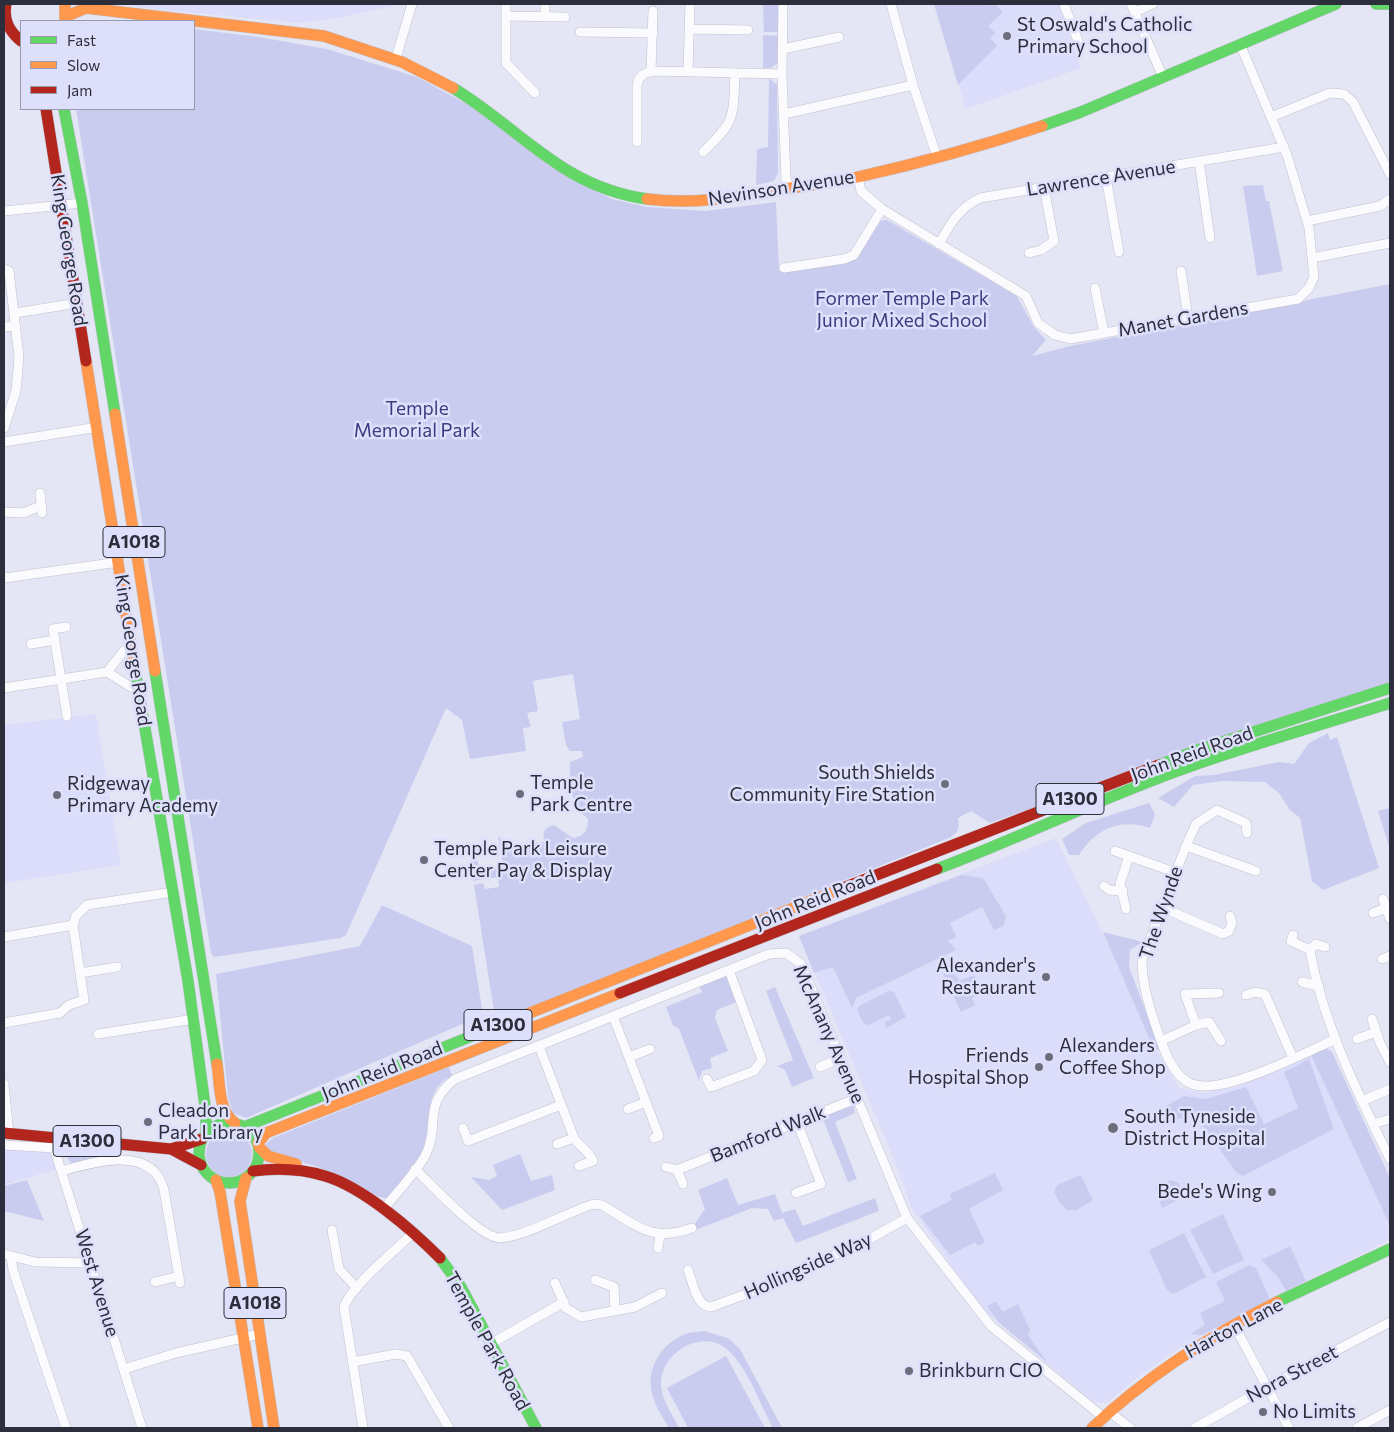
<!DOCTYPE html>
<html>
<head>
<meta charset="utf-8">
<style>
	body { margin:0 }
	#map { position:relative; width:1394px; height:1432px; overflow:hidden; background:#e4e6f5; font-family:Commissioner,sans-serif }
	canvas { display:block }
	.frame { position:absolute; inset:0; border:5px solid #2d2e3b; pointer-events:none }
	.legend { position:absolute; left:20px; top:20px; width:175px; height:90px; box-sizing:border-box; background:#dee0fb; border:1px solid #9799ae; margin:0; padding:6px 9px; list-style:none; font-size:15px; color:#2d2e3b }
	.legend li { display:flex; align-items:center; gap:10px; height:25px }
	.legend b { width:25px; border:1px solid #9799ae }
</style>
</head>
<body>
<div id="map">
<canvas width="1394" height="1432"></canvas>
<div class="frame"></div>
<ul class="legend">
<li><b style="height:6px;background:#63d668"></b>Fast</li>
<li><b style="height:6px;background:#ff974d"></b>Slow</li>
<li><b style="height:6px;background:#b3261e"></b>Jam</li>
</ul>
</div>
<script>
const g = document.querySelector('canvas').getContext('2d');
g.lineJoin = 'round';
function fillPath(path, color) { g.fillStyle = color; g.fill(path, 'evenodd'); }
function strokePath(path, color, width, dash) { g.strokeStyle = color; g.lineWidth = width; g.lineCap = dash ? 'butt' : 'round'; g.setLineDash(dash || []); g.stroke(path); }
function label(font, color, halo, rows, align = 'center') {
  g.font = font + ' Commissioner,sans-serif'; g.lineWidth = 5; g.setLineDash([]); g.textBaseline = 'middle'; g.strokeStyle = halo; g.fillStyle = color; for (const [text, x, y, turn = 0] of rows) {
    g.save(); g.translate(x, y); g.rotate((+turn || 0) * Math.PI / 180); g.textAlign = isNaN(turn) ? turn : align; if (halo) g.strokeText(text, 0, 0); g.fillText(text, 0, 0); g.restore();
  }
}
fillPath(new Path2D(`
	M121,4H402L337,18L300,23L144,8Z
	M934,4H1058L1081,68L968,108L965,106Z
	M96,714L121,865L4,883V725Z
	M1056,838L1103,932L1149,1038L1179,1088L1203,1093L1237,1086L1270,1074L1311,1055L1390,1226V1240L1279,1294L1181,1347L1142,1374L1107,1403L1093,1402L981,1308L912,1209L896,1164L799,936Z
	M4,1137L50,1140L57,1169L4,1185Z`), '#dbddfa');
fillPath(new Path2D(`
	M763,4H778V32H764Z
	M934,4H989L992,6L995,4L1003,12L988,26L995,33L990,38L997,46L958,85Z
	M194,29L259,37L327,49L417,77L472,107L551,167L612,199L647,207L705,211L776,202L779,271L843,262L859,254L880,221L887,220L1017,296L1033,326L1046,340L1032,356L1070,346L1390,284V684L990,823L971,811L958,818C960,827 958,832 951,837L506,1018L495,1012L493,1005L474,885L483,883L485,889L499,887L498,877L473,881L470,860L477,859L480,872L503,867L498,835L508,848L544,842C542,832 545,827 554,825L573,838C585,836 588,830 588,819C585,815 581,814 578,811C572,805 569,771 570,762L583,757L582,751H570L566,745L562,722L580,719L573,674L533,681L538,711L527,713L531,727L523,728L526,751L470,759L462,720L446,708L346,935L341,938L214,957L211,953L76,109H194Z
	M763,35L778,36L779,62L771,68H763Z
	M769,78L777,85L778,173L774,181L756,185L757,149L768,147Z
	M1263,185L1266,201H1269L1283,271L1257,276L1243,186Z
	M1328,733L1330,740L1337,737L1379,868L1323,890L1312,881L1300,818L1289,809L1279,793L1265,782L1222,781L1193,785L1174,807L1158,798L1195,776L1214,775L1279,762L1294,764L1309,743Z
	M1149,803L1155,814L1150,828C1119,818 1096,829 1079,855H1069L1062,839L1086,823Z
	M1390,808V850L1378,811Z
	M961,875L983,878L1006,916L1004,925L994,930L982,907L950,923L956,937L948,941L956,950L856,998L852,1008L833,967L814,973L799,936Z
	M382,905L472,946L483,1015L246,1118L233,1113L228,1097L216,974L360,946Z
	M1103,932L1143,942L1130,950L1129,967L1161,1051L1156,1049L1149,1038Z
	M950,965L959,981L974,975L982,992L972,998L975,1005L961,1012L943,974L945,973L943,968Z
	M726,975L737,1002L717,1010L715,1018L728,1051L710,1058L712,1068L702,1071L699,1081L679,1029L673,1025L666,1007L702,992L699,985Z
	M775,987L814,1078L792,1087L785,1070L777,1066L793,1060L766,991Z
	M889,991L894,992L906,1017L886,1028L885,1022L891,1019L889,1015L869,1025L864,1024L857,1010L859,1006Z
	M1321,1049H1328L1332,1052L1390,1178V1226L1311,1055Z
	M1309,1059L1334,1129L1243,1176L1236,1172L1203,1126L1191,1115L1171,1121L1164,1107L1184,1096L1206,1099L1246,1087L1264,1124L1298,1108L1284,1072Z
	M449,1067L452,1076C421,1089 433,1127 422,1152C417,1164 398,1189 387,1198C376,1200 334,1174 320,1168C311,1164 301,1162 291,1159C281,1157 269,1155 266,1144L273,1138Z
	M853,1104L855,1113L835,1122L857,1179L848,1182L822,1117Z
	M206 1154a23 23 0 1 1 46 0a23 23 0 1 1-46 0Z
	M68,1150L112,1155L71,1163L66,1156Z
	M520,1154L531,1181L552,1175L555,1190L502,1210L471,1177L489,1180L497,1176L493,1165Z
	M995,1173L1003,1190L969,1209L985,1242L978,1246L975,1242L950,1255L920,1216L952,1200L950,1194Z
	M1081,1175L1093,1200L1077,1210H1067L1060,1203L1054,1192L1057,1185Z
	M727,1178L738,1205L775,1194L782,1213L795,1209L803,1226L875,1198L879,1211L796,1243L783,1218L774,1221L768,1209L752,1208L693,1231L692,1228L705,1209L698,1190Z
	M27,1180L44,1221L4,1211V1186Z
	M1171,1180L1179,1183L1184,1197L1162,1208L1155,1187Z
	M1223,1214L1244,1260L1213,1274L1190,1230Z
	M1184,1233L1206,1277L1173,1294L1167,1290L1149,1250Z
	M1290,1246L1306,1281L1286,1291L1278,1277L1261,1260Z
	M1249,1265L1256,1268L1270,1299L1202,1335L1190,1334L1205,1325L1200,1313L1225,1301L1216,1282Z
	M996,1302L1003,1312L1018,1304L1030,1330L1028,1335L1047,1362L999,1323L987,1306Z
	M704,1331L728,1338L740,1349L782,1428H773C760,1404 749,1371 729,1351C703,1326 659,1353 661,1386C662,1401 673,1415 679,1428H669C664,1419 656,1408 653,1397C645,1373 658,1347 681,1336C688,1332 696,1332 704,1331Z
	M726,1356L765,1428H688L667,1388Z`), '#caccef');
const street = new Path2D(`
	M506,4V63L535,93
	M783,4L782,74L786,180L790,187
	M891,4L913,85L937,157
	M1064,4L1078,41
	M1131,4L1163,77
	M1135,12L1153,4
	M506,16L565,17
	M545,17V4
	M690,29L748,30
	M580,32L653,33
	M783,49L839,37
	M396,58L412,4
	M651,71L653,11
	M688,72L690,4
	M784,114L913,85
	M1271,117L1330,93L1344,94L1353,102L1390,174
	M637,142V85C639,75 644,73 654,71L782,74
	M703,152C736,120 733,119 735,73
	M1199,161L1210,238
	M858,177L861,191L882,209L1026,296L1038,323L1055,335L1070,339L1298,299L1309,288L1314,277L1309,228L1287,155L1240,44
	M1106,177L1119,252
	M4,211L82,203
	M1307,221L1380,206L1390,199
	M939,244C950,224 959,208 980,198L1284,147
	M1029,253L1041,250L1054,241L1044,187
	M1312,258L1390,243
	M784,268L844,259L854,255L882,209
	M4,269L9,271L19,357L16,391L4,428
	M1181,271L1188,318
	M1095,288L1104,333
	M15,313L78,303
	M4,327L16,326
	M4,442L98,427
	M40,493L42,513
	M4,512L23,513L41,506
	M4,578L119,562
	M66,627L53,629L67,716
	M31,644L55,640
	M107,672L131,642
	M4,688L107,672L139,692
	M1247,833L1246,823L1217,810L1196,824L1186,846L1256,871
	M1186,846L1142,960C1142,986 1151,1013 1160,1038C1165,1053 1175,1078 1192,1084C1223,1096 1306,1052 1336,1039
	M1115,851L1174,872
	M1104,886L1109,890L1123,891
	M1383,899L1390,919
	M1161,907L1223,934L1229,931L1232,923L1230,916
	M1126,909L1120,884L1129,856
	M1373,913L1386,908
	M1293,935L1291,941L1310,950C1322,1021 1358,1094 1390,1159
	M4,937L73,925
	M1310,950L1316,944L1325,947
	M1382,959L1390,956
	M80,973L117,967
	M1302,982L1319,986
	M1246,995L1255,992L1265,994L1293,1058
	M613,1016L659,1136L654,1138
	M1372,1019L1380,1043L1390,1062
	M4,1023L60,1013L69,1005L84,1000L73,925L76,916L87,905L173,892
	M1196,1025L1185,994L1219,993
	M98,1034L194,1019
	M1357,1039L1376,1032
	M1161,1041L1196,1025L1209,1022L1221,1041
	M539,1046L574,1138C580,1147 589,1151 593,1161L579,1166
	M629,1057L650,1049
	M820,1067L841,1058
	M707,1079L711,1087L754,1071L762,1060L729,970
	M4,1084L9,1134
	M1362,1101L1390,1089
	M628,1109L646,1102
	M1373,1124L1390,1119
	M463,1128L468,1141L561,1105
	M55,1137L54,1148L142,1428
	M557,1144L574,1138
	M4,1145L54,1148
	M666,1167L677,1170L683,1184
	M415,1169C432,1185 480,1238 500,1238C525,1237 569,1211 594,1204L602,1205C636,1225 651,1243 692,1228
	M677,1170L858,1098
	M62,1171C93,1162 153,1144 164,1190L180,1283
	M796,1193L821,1184L797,1122
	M384,1209C397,1192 414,1175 425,1156C441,1126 421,1106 455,1079L769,954L786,953L801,964L907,1218L991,1326L1103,1417
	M332,1230L339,1269L357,1288
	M658,1248L660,1235
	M4,1254L35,1262L90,1263
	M11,1257L13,1270L66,1428
	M688,1270C693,1282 696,1307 711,1307L754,1291L866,1241L907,1218
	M595,1280L614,1287L615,1311
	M155,1282L179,1276
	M555,1283L566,1308L581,1317L635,1307L662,1293
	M1234,1325L1289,1428
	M492,1343L564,1302
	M352,1362L396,1354L407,1356L449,1428
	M124,1369L176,1353L260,1334
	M1110,1412L1130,1428
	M363,1428L344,1307C351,1286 397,1249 414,1232
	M1195,1428L1267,1387L1390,1322
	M1357,1428L1390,1410`);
const fast = new Path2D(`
	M1376,4H1390
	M453,88C521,129 561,187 647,199
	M64,109L82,203L115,414
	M1042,126L1081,112L1336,4
	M133,658L188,981L206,1113V1133
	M155,671L217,1064
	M1159,765L1197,750L1390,688
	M937,869C1022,837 1105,796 1191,766C1256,743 1324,724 1390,703
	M199 1153a30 30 0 1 1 60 0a30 30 0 1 1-60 0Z
	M244,1127L487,1030
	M440,1258L461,1287L536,1428
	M1277,1302L1390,1249`);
const slow = new Path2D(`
	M65,4V21
	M67,16L86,8L324,36L402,62L453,88
	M647,199C694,205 737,197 783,189C808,185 833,183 858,177C920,163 982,146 1042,126
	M86,361L133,658
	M115,414L155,671
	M487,1030L843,888
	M217,1064C220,1083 218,1111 235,1123
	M258,1143L266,1133L620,993
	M259,1147L268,1156L296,1164
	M246,1178L240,1201L274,1428
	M216,1180L220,1192L258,1428
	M1092,1428C1147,1376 1209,1336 1277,1302`);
const jam = new Path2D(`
	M6,4C3,20 9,31 21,41
	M46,109L86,361
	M843,888L1159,765
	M620,993L937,869
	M4,1133L171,1149L202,1139
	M171,1149L201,1165
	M253,1171C276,1168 302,1169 325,1176C363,1187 412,1230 440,1258`);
strokePath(street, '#c0c1cd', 10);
strokePath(fast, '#c0c1cd', 12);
strokePath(slow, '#c0c1cd', 12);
strokePath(jam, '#c0c1cd', 12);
strokePath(street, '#fbfbfe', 9);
strokePath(fast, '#63d668', 11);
strokePath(slow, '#ff974d', 11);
strokePath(jam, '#b3261e', 11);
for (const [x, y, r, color] of [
	[1007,36,5,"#6d6e7c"],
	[945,784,5,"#6d6e7c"],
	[520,794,5,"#6d6e7c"],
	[57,795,5,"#6d6e7c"],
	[424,860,5,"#6d6e7c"],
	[1046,977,5,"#6d6e7c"],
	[1049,1057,5,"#6d6e7c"],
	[1039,1067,5,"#6d6e7c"],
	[148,1122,5,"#6d6e7c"],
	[1113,1128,6,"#6d6e7c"],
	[1272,1192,5,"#6d6e7c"],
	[909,1371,5,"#6d6e7c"],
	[1263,1412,5,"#6d6e7c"]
]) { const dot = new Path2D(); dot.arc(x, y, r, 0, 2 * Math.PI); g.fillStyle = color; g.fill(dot); strokePath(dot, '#dee0fb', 2); }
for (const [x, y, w] of [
	[134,542,62],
	[1070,799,68],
	[498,1025,68],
	[87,1141,68],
	[255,1303,62]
]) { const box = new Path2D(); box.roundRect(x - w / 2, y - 15.5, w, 31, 4); g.fillStyle = '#dee0fb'; g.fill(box); strokePath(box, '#2d2e3b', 1); }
label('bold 18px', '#2d2e3b', null, [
	["A1018",134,542],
	["A1300",1070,799],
	["A1300",498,1025],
	["A1300",87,1141],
	["A1018",255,1303]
]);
label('19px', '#2d2e3b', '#dee0fb', [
	["St Oswald's Catholic",1017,25],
	["Primary School",1017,47],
	["South Shields",935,773,"right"],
	["Community Fire Station",935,795,"right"],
	["Temple",530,783],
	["Park Centre",530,805],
	["Ridgeway",67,784],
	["Primary Academy",67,806],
	["Temple Park Leisure",434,849],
	["Center Pay & Display",434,871],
	["Alexander's",1036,966,"right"],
	["Restaurant",1036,988,"right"],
	["Alexanders",1059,1046],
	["Coffee Shop",1059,1068],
	["Friends",1029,1056,"right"],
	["Hospital Shop",1029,1078,"right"],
	["Cleadon",158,1111],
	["Park Library",158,1133],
	["South Tyneside",1124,1117],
	["District Hospital",1124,1139],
	["Bede's Wing",1262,1192,"right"],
	["Brinkburn CIO",919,1371],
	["No Limits",1273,1412]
], 'left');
label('19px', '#2d2e3b', '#dee0fb', [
	["Lawrence Avenue",1101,178,-9],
	["Nevinson Avenue",781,188,-9],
	["King George Road",69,250,81],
	["Manet Gardens",1183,319,-10],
	["King George Road",133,650,81],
	["John Reid Road",1192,754,-20],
	["John Reid Road",815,900,-22],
	["The Wynde",1161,913,-71],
	["McAnany Avenue",829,1034,66],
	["John Reid Road",382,1071,-22],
	["Bamford Walk",768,1134,-22],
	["Hollingside Way",808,1266,-24],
	["West Avenue",97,1283,73],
	["Harton Lane",1234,1328,-28],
	["Temple Park Road",487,1341,61],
	["Nora Street",1292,1374,-28]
]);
label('19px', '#3f3a80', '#dee0fb', [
	["Former Temple Park",902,299],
	["Junior Mixed School",902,321],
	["Temple",417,409],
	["Memorial Park",417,431]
]);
</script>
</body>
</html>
